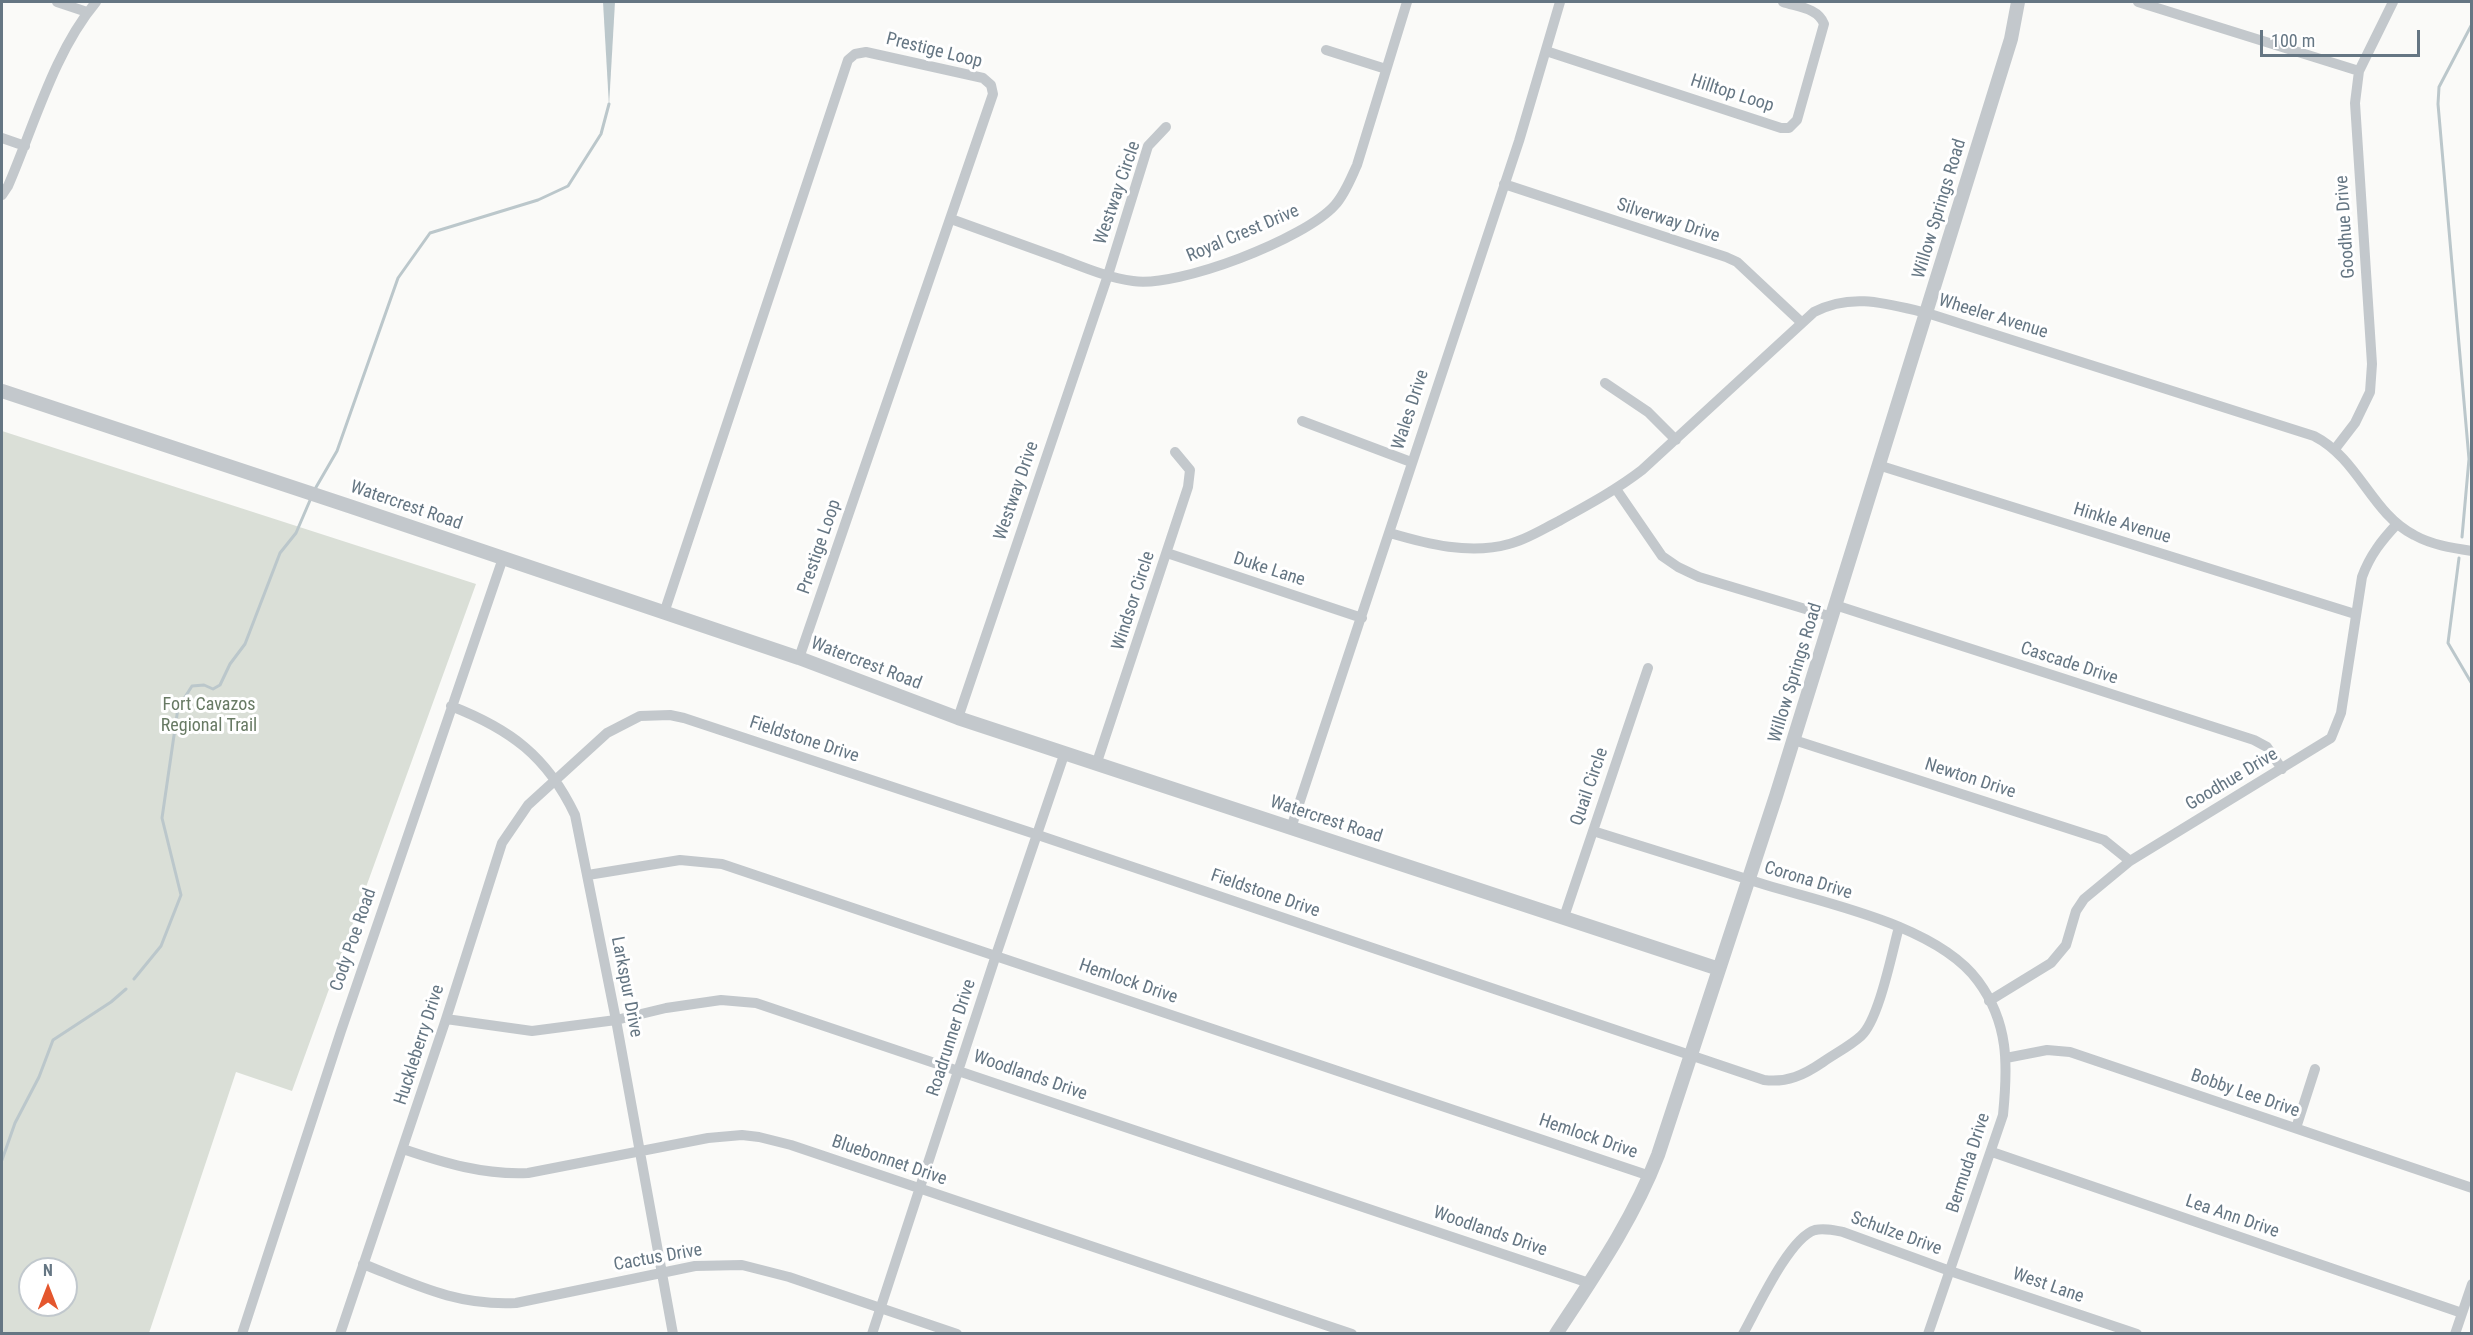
<!DOCTYPE html>
<html>
<head>
<meta charset="utf-8">
<style>
	body { margin:0 }
	#map { position:relative; width:2473px; height:1335px; overflow:hidden; background:#fafaf8; font-family:"Roboto Condensed",sans-serif }
	canvas { display:block }
	.frame { position:absolute; inset:0; border:3px solid #657683; pointer-events:none }
	.north { position:absolute; left:18px; top:1257px; width:60px; height:60px; box-sizing:border-box; background:#fff; border:2px solid #c1c8cd; border-radius:50%; rotate:0deg; font-size:16px; font-weight:700; line-height:24px; text-align:center; color:#657683 }
	.north::after { content:''; display:block; margin:auto; width:21px; height:27px; background:#e4572e; clip-path:polygon(50% 0,100% 100%,50% 72%,0 100%) }
	.scale { position:absolute; left:2260px; top:30px; width:160px; height:27px; box-sizing:border-box; border:3px solid #657683; border-top:0; padding-left:8px; font-size:18px; line-height:21px; white-space:nowrap; color:#657683; -webkit-text-stroke:4px #fff; paint-order:stroke }
</style>
</head>
<body>
<div id="map">
<canvas width="2473" height="1335"></canvas>
<div class="frame"></div>
<div class="north">N</div>
<div class="scale">100 m</div>
</div>
<script>
const g = document.querySelector('canvas').getContext('2d');
g.lineJoin = 'round';
function fillPath(path, color) { g.fillStyle = color; g.fill(path, 'evenodd'); }
function strokePath(path, color, width, dash) { g.strokeStyle = color; g.lineWidth = width; g.lineCap = dash ? 'butt' : 'round'; g.setLineDash(dash || []); g.stroke(path); }
function label(font, color, halo, rows, align = 'center') {
  g.font = font + ' "Roboto Condensed",sans-serif'; g.lineWidth = 6; g.setLineDash([]); g.textBaseline = 'middle'; g.strokeStyle = halo; g.fillStyle = color; for (const [text, x, y, turn = 0] of rows) {
    g.save(); g.translate(x, y); g.rotate((+turn || 0) * Math.PI / 180); g.textAlign = isNaN(turn) ? turn : align; if (halo) g.strokeText(text, 0, 0); g.fillText(text, 0, 0); g.restore();
  }
}
fillPath(new Path2D(`
	M2,431L476,584L292,1091L236,1072L149,1333H2ZM30,1269H66V1305H30Z`), '#dadfd7');
fillPath(new Path2D(`
	M603,2H615L609,106Z`), '#bbc7cb');
strokePath(new Path2D(`
	M315,489L337,451L398,278L430,233L538,200L568,186L601,134L609,104
	M2462,537L2469,459L2438,104L2439,87L2472,24
	M2459,558L2448,643L2472,684
	M134,979L161,946L181,895L162,818L178,708L192,686L204,685L213,689L220,685L230,664L245,644L280,553L296,533L311,498
	M2,1160L15,1123L39,1077L53,1040L111,1002L126,989`), '#bbc7cb', 3);
strokePath(new Path2D(`
	M57,2L87,12
	M2138,2L2359,71
	M1326,50L1386,69
	M1546,51L1781,128H1789L1797,120L1824,24C1818,8 1798,7 1783,2
	M2,138L25,146
	M1504,184L1726,257L1737,262L1801,322
	M2,195L8,186C34,126 54,52 96,2
	M951,219C987,232 1023,245 1059,258C1083,267 1108,278 1133,281C1178,288 1305,239 1335,205C1345,194 1351,178 1357,165L1407,2
	M1605,383L1648,412L1676,440
	M1302,421L1411,462
	M2335,449L2355,423L2370,392L2372,364L2355,103L2359,71L2393,2
	M1878,465L2355,614
	M1616,489L1662,556L1678,567L1699,577L1832,617
	M1390,533C1427,544 1470,555 1509,544C1526,540 1543,529 1559,521C1588,505 1616,490 1642,470L1814,312C1852,292 1888,304 1927,313L2314,436C2359,459 2371,513 2414,535C2432,545 2452,548 2472,551
	M1167,553L1362,618
	M1835,605L2254,740L2267,747L2282,769
	M664,613L848,60L855,54L866,52L983,78L991,85L993,94L799,658
	M451,706C510,729 547,756 575,815L616,1020L673,1334
	M958,718L1108,275L1148,146L1166,127
	M1794,740L2104,840L2130,861
	M1097,762L1188,487L1190,470L1175,452
	M1291,828L1519,141L1560,2
	M1593,831C1651,849 1709,867 1766,885C1829,904 1938,926 1978,981C2009,1023 2008,1065 2003,1115L1928,1334
	M588,875L680,860L722,864L1650,1176
	M1564,917L1648,668
	M1989,1001L2051,963L2066,945L2076,911L2084,899L2130,861L2331,738L2341,713L2362,577C2370,555 2382,540 2397,524
	M446,1019L532,1031L616,1020L666,1008L721,1000L756,1003L1589,1283
	M2006,1058L2047,1050L2070,1052L2472,1188
	M2296,1128L2315,1069
	M403,1149C444,1163 484,1175 528,1173L708,1138L742,1135L759,1137L791,1145L1352,1334
	M1992,1152L2462,1313
	M363,1264C416,1285 457,1306 516,1303L695,1266L742,1265L789,1277L957,1334
	M242,1334L341,1031L503,558
	M340,1334L446,1019L502,843L528,805L607,733L640,716L670,715L684,718L1038,835L1764,1080C1787,1083 1804,1075 1823,1062C1836,1053 1850,1046 1861,1036C1879,1020 1892,952 1899,927
	M872,1334L996,955L1065,752
	M1743,1334C1757,1309 1789,1238 1815,1230C1824,1228 1833,1230 1843,1232L1950,1271L2137,1334
	M2455,1334L2472,1284`), '#c3c8cc', 10);
strokePath(new Path2D(`
	M2,391L352,507L799,658L958,718L1719,969
	M1556,1334C1594,1276 1633,1220 1658,1155L1776,796L2011,39L2018,2`), '#c3c8cc', 14);
label('18px', '#657683', '#fff', [
	["Prestige Loop",934,51,14],
	["Hilltop Loop",1732,94,18],
	["Westway Circle",1118,193,-71],
	["Willow Springs Road",1940,209,-73],
	["Silverway Drive",1668,221,18],
	["Goodhue Drive",2346,227,-94],
	["Royal Crest Drive",1243,234,-23],
	["Wheeler Avenue",1993,317,17],
	["Wales Drive",1411,410,-72],
	["Westway Drive",1017,491,-71],
	["Watercrest Road",406,506,19],
	["Hinkle Avenue",2122,524,17],
	["Prestige Loop",820,547,-71],
	["Duke Lane",1269,570,18],
	["Windsor Circle",1134,601,-72],
	["Watercrest Road",866,664,21],
	["Cascade Drive",2069,664,18],
	["Willow Springs Road",1796,673,-73],
	["Fieldstone Drive",804,740,18],
	["Newton Drive",1970,779,18],
	["Goodhue Drive",2232,780,-31],
	["Quail Circle",1590,787,-71],
	["Watercrest Road",1326,820,18],
	["Corona Drive",1808,881,17],
	["Fieldstone Drive",1265,894,19],
	["Cody Poe Road",354,940,-71],
	["Hemlock Drive",1128,982,19],
	["Larkspur Drive",626,987,79],
	["Roadrunner Drive",952,1038,-72],
	["Huckleberry Drive",420,1045,-72],
	["Woodlands Drive",1030,1076,19],
	["Bobby Lee Drive",2245,1094,19],
	["Hemlock Drive",1588,1137,19],
	["Bluebonnet Drive",889,1161,19],
	["Bermuda Drive",1969,1163,-72],
	["Lea Ann Drive",2232,1217,19],
	["Woodlands Drive",1490,1232,19],
	["Schulze Drive",1896,1234,20],
	["Cactus Drive",658,1258,-10],
	["West Lane",2048,1286,19]
]);
label('18px', '#687a64', '#fff', [
	["Fort Cavazos",209,705],
	["Regional Trail",209,726]
]);
</script>
</body>
</html>
